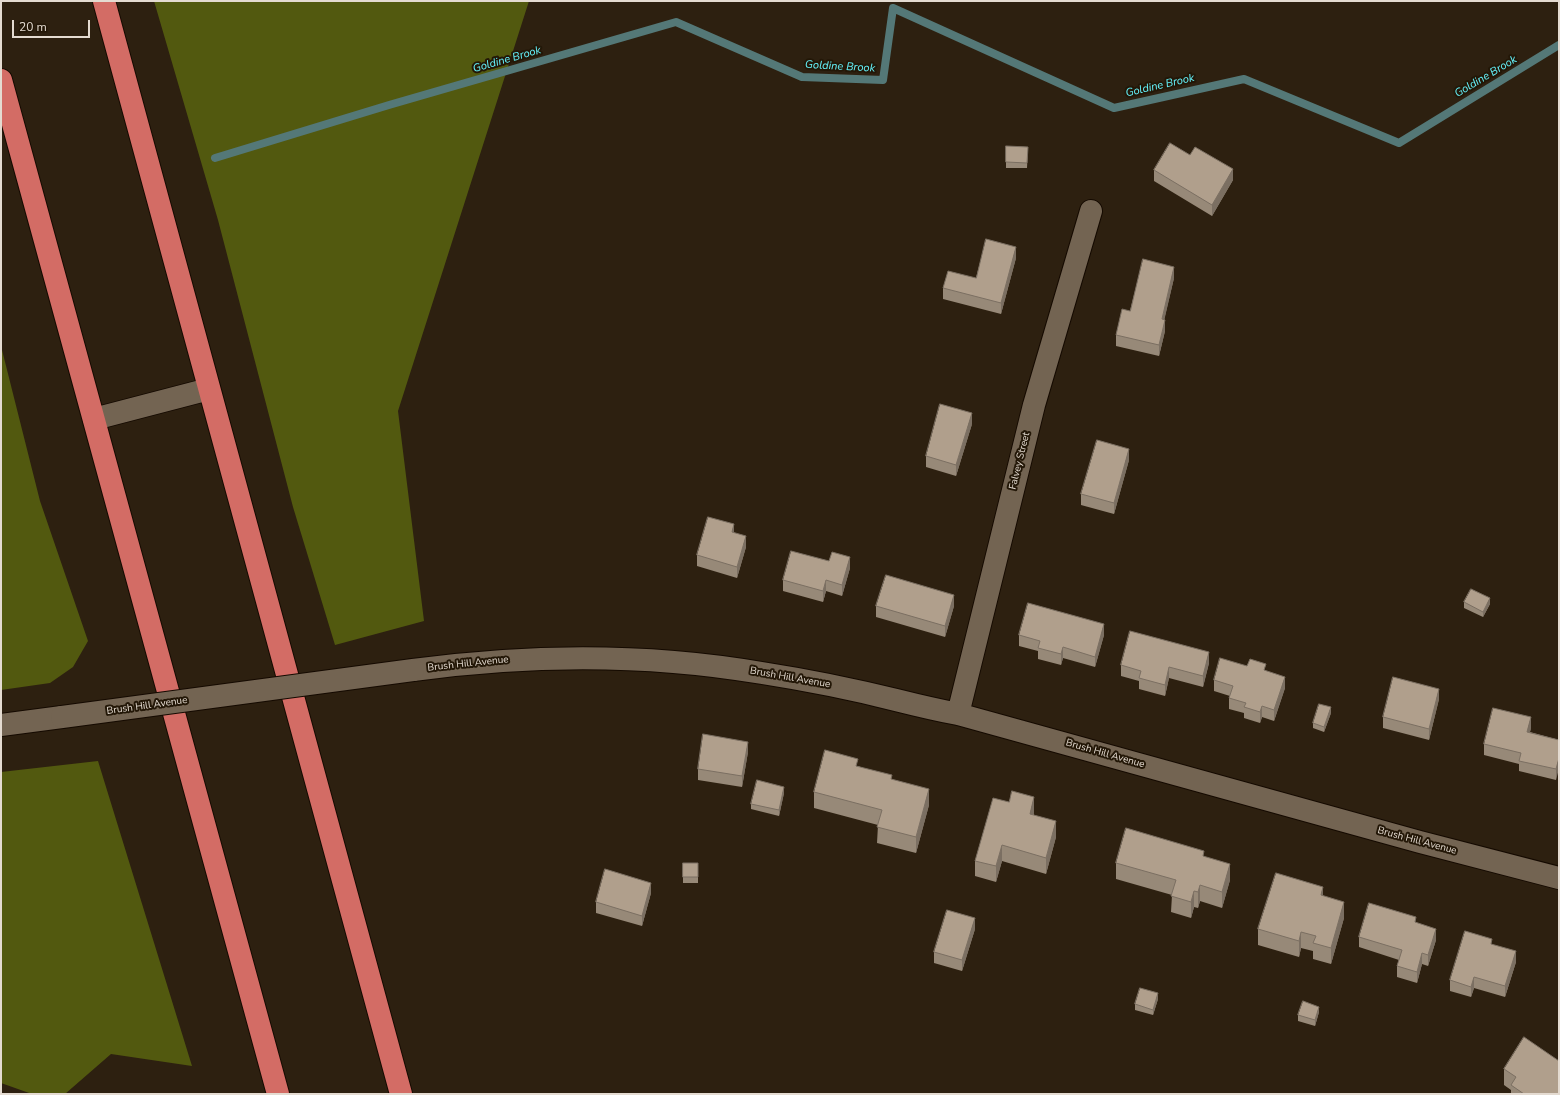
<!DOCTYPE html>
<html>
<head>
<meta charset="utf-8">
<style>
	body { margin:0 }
	#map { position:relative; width:1560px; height:1095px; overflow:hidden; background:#2d2010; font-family:"Nunito Sans",sans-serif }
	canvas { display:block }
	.frame { position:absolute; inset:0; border:2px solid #e4dbd1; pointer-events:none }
	.scale { position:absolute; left:12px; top:20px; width:78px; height:18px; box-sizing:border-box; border:2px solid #e4dbd1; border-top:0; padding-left:5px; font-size:12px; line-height:14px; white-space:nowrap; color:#e4dbd1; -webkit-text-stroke:3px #231707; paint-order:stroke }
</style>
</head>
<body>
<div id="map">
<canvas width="1560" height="1095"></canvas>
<div class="frame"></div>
<div class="scale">20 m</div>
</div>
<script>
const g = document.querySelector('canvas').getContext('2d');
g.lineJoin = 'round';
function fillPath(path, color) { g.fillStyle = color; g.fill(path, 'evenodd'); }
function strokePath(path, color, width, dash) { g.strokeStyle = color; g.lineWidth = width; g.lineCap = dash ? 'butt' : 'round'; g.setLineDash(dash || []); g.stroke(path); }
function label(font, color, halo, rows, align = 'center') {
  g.font = font + ' "Nunito Sans",sans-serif'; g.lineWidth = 4; g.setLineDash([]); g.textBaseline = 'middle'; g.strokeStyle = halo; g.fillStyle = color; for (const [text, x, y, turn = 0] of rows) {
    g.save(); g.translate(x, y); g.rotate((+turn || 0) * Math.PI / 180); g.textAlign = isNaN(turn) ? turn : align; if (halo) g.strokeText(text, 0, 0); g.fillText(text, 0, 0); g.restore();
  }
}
fillPath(new Path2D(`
	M154,1H529L398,411L424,621L335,645L293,507L218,220Z
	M1,346L40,501L88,641L73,667L50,683L1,690Z
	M98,761L192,1066L111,1054L65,1094H32L1,1083V772Z`), '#52590f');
strokePath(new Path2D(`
	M215,158L389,105L676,22L802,77L883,80L893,8L1114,108L1244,79L1399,143L1559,45`), '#547877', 8);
const minor = new Path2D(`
	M94,419L209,389
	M413,670C531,654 645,653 762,673C807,680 852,689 896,700C916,705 937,710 958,714L1420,842L1559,878
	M958,714L1034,405L1091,211
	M1,725L62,717`);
const highway = new Path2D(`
	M104,1L401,1094
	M1,80L278,1094`);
strokePath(minor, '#150a00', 24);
strokePath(highway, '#150a00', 24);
strokePath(minor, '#736452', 22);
strokePath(highway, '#d36c65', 22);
const minorBridge = new Path2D(`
	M62,717L413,670`);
strokePath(minorBridge, '#150a00', 24, []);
strokePath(minorBridge, '#736452', 22);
fillPath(new Path2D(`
	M1006,146L1028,147L1027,168H1006Z
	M1190,155L1233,180L1212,216L1154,181V170Z
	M1016,258L1001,314L943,299V288L976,278Z
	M1174,278L1164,320L1165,331L1159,356L1116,346V335L1130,311Z
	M972,424L956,476L926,467V456Z
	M1129,460L1114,514L1081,505V494Z
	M734,533L746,547L737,578L697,566V555Z
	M850,568L842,596L826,591L823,602L783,591V580Z
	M1464,602L1490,604L1483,617L1464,608Z
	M876,606H954L945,637L876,617Z
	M1019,635H1104L1095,667L1063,658L1061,665L1038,659V651L1019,646Z
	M1209,663L1203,687L1169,678L1165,696L1139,689V681L1121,676V665Z
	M1247,666L1266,671L1285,688L1274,721L1262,717L1260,723L1244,718V713L1229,709V698L1230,696L1214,691V680Z
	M1439,699L1429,740L1383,728V717Z
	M1331,713L1324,732L1313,728V723Z
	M1531,728L1530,732L1559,740L1556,780L1519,771V764L1484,755V744Z
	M748,752L742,787L698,780V769Z
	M858,766L892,779L929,805L916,853L877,843L878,825L814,808V792Z
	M784,793L779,816L751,809V804Z
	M1034,813V815L1056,837L1046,874L1002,861L996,882L975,876V861Z
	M1204,856L1230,880L1222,908L1200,901L1198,908L1194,907L1191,918L1171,912L1172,895L1116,879V863Z
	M683,863H698V883H683Z
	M651,893L642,926L596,913V902Z
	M1323,896L1344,918L1331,964L1313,959V951L1301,948L1299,957L1258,945V929Z
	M1416,923L1436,940L1428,966L1422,964L1417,983L1397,977V966L1399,960L1359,947V937Z
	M975,929L962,971L934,963V952Z
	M1492,944L1516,962L1505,997L1474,988L1471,997L1450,991V980Z
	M1158,999L1153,1015L1135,1010V1004Z
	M1319,1012L1315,1026L1298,1021V1015Z
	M1504,1069L1559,1094H1511V1090L1504,1085Z`), '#978978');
fillPath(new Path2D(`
	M1233,169V180L1212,216V205Z
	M1016,247V258L1001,314V303Z
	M1174,267V278L1162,330V319Z
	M1165,320V331L1159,356V345Z
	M972,413V424L956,476V465Z
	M1129,449V460L1114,514V503Z
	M734,524V535L732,532Z
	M746,536V547L737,578V567Z
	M850,557V568L842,596V585Z
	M826,580V591L823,602V591Z
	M954,595V606L945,637V626Z
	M1490,598V604L1483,617V612Z
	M1104,624V635L1095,667V657Z
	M1063,647V658L1061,665V654Z
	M1209,652V663L1203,687V676Z
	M1169,667V678L1165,696V685Z
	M1285,677V688L1274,721V710Z
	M1439,689V699L1429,740V729Z
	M1262,706V717L1260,723V712Z
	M1331,707V713L1324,732V727Z
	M1531,717V728L1527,743V732Z
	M748,742V752L742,787V776Z
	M1559,758V769L1556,780V769Z
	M784,787V793L779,816V810Z
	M929,789V805L916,853V837Z
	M1034,797V813L1030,830V814Z
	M1056,821V837L1046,874V858Z
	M1002,845V861L996,882V866Z
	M1230,864V880L1222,908V892Z
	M651,883V893L642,926V916Z
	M1200,885V901L1198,908V892Z
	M1323,887V903L1321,895Z
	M1194,891V907L1191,918V902Z
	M1344,902V918L1331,964V948Z
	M975,918V929L962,971V960Z
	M1436,929V940L1428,966V955Z
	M1301,932V948L1299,957V941Z
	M1516,951V962L1505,997V986Z
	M1422,953V964L1417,983V972Z
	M1474,977V988L1471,997V987Z
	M1158,993V999L1153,1015V1010Z
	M1319,1007V1012L1315,1026V1020Z`), '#7b6f62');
const building = new Path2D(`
	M1170,143L1190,155L1195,147L1233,169L1212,205L1154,170Z
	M1006,146L1028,147L1027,163L1006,162Z
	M986,239L1016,247L1001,303L943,288L948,271L976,278Z
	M1143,259L1174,267L1162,319L1165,320L1159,345L1116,335L1122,309L1130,311Z
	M940,404L972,413L956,465L926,456Z
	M1097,440L1129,449L1114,503L1081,494Z
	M708,517L734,524L732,532L746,536L737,567L697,555Z
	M791,551L829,561L832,552L850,557L842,585L826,580L823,591L783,580Z
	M886,575L954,595L945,626L876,606Z
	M1471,589L1490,598L1483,612L1464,602Z
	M1028,603L1104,624L1095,657L1063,647L1061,654L1038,648L1040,641L1019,635Z
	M1130,631L1209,652L1203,676L1169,667L1165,685L1139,678L1141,671L1121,665Z
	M1220,658L1247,666L1250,659L1266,664L1264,670L1285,677L1274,710L1262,706L1260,712L1244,707L1246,703L1229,698L1233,686L1214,680Z
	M1393,677L1439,689L1429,729L1383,717Z
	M1319,704L1331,707L1324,727L1313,723Z
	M1493,708L1531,717L1527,732L1559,740V758L1556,769L1519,761L1521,753L1484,744Z
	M703,734L748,742L742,776L698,769Z
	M825,750L858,759L856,766L892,775L891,779L929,789L916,837L877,827L882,810L814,792Z
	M757,780L784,787L779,810L751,804Z
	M1012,791L1034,797L1030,814L1056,821L1046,858L1002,845L996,866L975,861L993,798L1009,802Z
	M1126,828L1204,851L1203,856L1230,864L1222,892L1200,885L1198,892L1194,891L1191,902L1171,896L1176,880L1116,863Z
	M683,863H698V877H683Z
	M605,869L651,883L642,916L596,902Z
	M1276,873L1323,887L1321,895L1344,902L1331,948L1313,943L1316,936L1301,932L1299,941L1258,929Z
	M1369,903L1416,917L1415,922L1436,929L1428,955L1422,953L1417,972L1397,966L1402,950L1359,937Z
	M947,910L975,918L962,960L934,952Z
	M1465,931L1492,939L1491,944L1516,951L1505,986L1474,977L1471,987L1450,980Z
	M1140,988L1158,993L1153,1010L1135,1004Z
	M1303,1001L1319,1007L1315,1020L1298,1015Z
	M1524,1037L1559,1061V1094H1539V1093L1538,1094H1524L1511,1085L1516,1077L1504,1069Z`);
fillPath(building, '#b09f8c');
strokePath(building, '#7b6f62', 1);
label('10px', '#e4dbd1', '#231707', [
	["Falvey Street",1020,461,-76],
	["Brush Hill Avenue",468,664,-6],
	["Brush Hill Avenue",790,678,10],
	["Brush Hill Avenue",147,706,-8],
	["Brush Hill Avenue",1105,754,16],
	["Brush Hill Avenue",1417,841,15]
]);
label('italic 11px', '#65f5fe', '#231707', [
	["Goldine Brook",507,60,-16],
	["Goldine Brook",840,67,3],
	["Goldine Brook",1486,77,-31],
	["Goldine Brook",1160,86,-13]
]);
</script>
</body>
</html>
